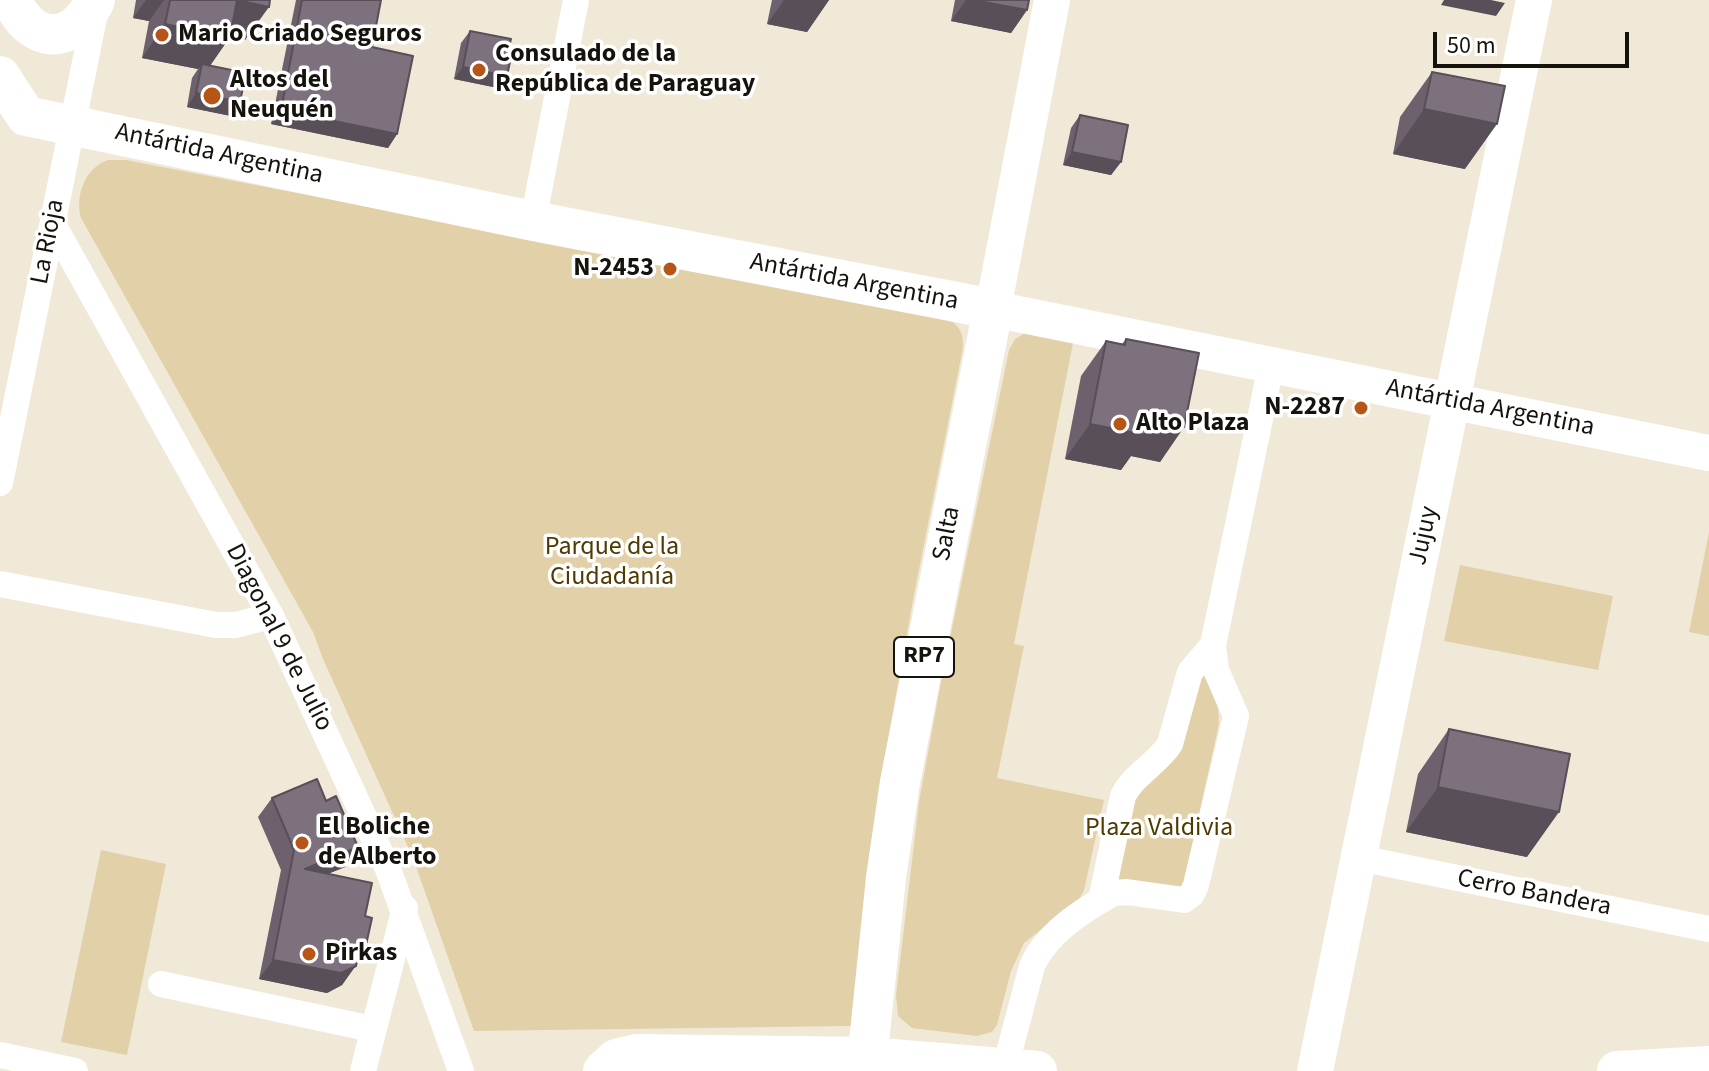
<!DOCTYPE html>
<html>
<head>
<meta charset="utf-8">
<style>
	body { margin:0 }
	#map { position:relative; width:1709px; height:1071px; overflow:hidden; background:#f1e9d8; font-family:"Source Sans 3",sans-serif }
	canvas { display:block }
	.scale { position:absolute; left:1433px; top:32px; width:196px; height:36px; box-sizing:border-box; border:4px solid #16130d; border-top:0; padding-left:10px; font-size:24px; line-height:28px; white-space:nowrap; color:#16130d; -webkit-text-stroke:6px #fff; paint-order:stroke }
</style>
</head>
<body>
<div id="map">
<canvas width="1709" height="1071"></canvas>
<div class="scale">50 m</div>
</div>
<script>
const g = document.querySelector('canvas').getContext('2d');
g.lineJoin = 'round';
function fillPath(path, color) { g.fillStyle = color; g.fill(path, 'evenodd'); }
function strokePath(path, color, width, dash) { g.strokeStyle = color; g.lineWidth = width; g.lineCap = dash ? 'butt' : 'round'; g.setLineDash(dash || []); g.stroke(path); }
function label(font, color, halo, rows, align = 'center') {
  g.font = font + ' "Source Sans 3",sans-serif'; g.lineWidth = 7; g.setLineDash([]); g.textBaseline = 'middle'; g.strokeStyle = halo; g.fillStyle = color; for (const [text, x, y, turn = 0] of rows) {
    g.save(); g.translate(x, y); g.rotate((+turn || 0) * Math.PI / 180); g.textAlign = isNaN(turn) ? turn : align; if (halo) g.strokeText(text, 0, 0); g.fillText(text, 0, 0); g.restore();
  }
}
fillPath(new Path2D(`
	M108,160H126L944,318C959,323 964,333 963,348L913,600L880,784L851,1026L474,1031L413,858L323,659L313,632L81,218C75,195 85,168 108,160Z
	M1027,332L1074,338L1014,644L1024,646L997,778L1104,800L1084,890L1079,900L1024,943L1011,971L997,1025L992,1032L977,1036L912,1028L898,1016L896,995L919,802L940,687L1009,350L1015,339Z
	M1709,532V636L1689,632Z
	M1460,565L1613,596L1598,670L1444,641Z
	M1204,672L1218,706L1219,724L1183,886L1177,891L1116,879L1124,812L1194,679Z
	M101,850L166,864L127,1055L61,1042Z`), '#e2d0a9');
strokePath(new Path2D(`
	M533,221L576,0
	M53,224L271,616L388,869L461,1071
	M0,483L96,8
	M0,584L216,625H236L271,616
	M1359,858L1709,929
	M1101,900L1123,796C1134,774 1157,764 1170,744L1190,672L1213,645
	M161,984L372,1029
	M0,1055L75,1071
	M1005,1068L1032,966C1046,933 1084,909 1114,893L1127,892L1184,900L1192,894L1196,885L1236,716L1216,670L1213,645L1271,366
	M363,1071L405,908`), '#fff', 26);
strokePath(new Path2D(`
	M1052,0L993,309L1709,453
	M1315,1071L1534,0`), '#fff', 36);
strokePath(new Path2D(`
	M10,0C17,10 24,23 35,29C61,45 85,23 95,0
	M0,76L26,116L533,221L993,309L900,782L886,878L866,1071
	M603,1071L616,1059L637,1054L868,1057L1037,1071
	M1617,1071L1709,1066`), '#fff', 40);
fillPath(new Path2D(`
	M136,0H270L245,40L230,37L210,66L231,116L187,107L192,78L198,69L142,58L149,21L133,18Z
	M296,0H381L372,47L397,134L388,148L271,124Z
	M772,0H829L807,32L767,24Z
	M955,0H1029L1027,10L1011,33L951,21Z
	M470,31L508,51L498,88L454,79L461,43Z
	M1432,72L1465,169L1393,154L1400,117Z
	M1080,115L1121,162L1111,175L1063,165L1071,128Z
	M1126,339L1184,427L1160,462L1131,456L1121,470L1065,459L1081,376L1106,341L1122,344Z
	M1449,729L1527,857L1406,832L1418,774Z
	M272,798L345,867L327,874L365,916L364,954L342,985L327,993L259,979L281,870L258,817Z`), '#6c616c');
fillPath(new Path2D(`
	M146,0H164L149,21L133,18Z
	M237,0L269,7L245,40L230,37L206,71L202,64L198,69L142,58L165,24Z
	M784,0H829L807,32L767,24Z
	M966,0H973L1027,10L1011,33L951,21Z
	M1444,0H1491L1505,3L1496,16L1441,5Z
	M463,67L507,76L498,88L454,79Z
	M196,93L240,102L231,116L187,107Z
	M1424,109L1497,124L1465,169L1393,154Z
	M281,110L397,134L388,148L271,124Z
	M1072,152L1121,162L1111,175L1063,165Z
	M1148,419L1184,427L1160,462L1131,456L1121,470L1065,459L1090,424Z
	M1438,787L1559,812L1527,857L1406,832Z
	M358,847L345,867L291,889L305,869Z
	M358,952L364,954L342,985L327,993L259,979L273,960Z`), '#584f58');
const building = new Path2D(`
	M170,0H270L269,7L237,0L230,37L165,24Z
	M302,0H381L372,47L413,56L397,134L281,110Z
	M973,0H1029L1027,10Z
	M470,31L511,39L508,51L512,52L507,76L463,67Z
	M202,64L246,73L240,102L196,93Z
	M1432,72L1505,86L1497,124L1424,109Z
	M1080,115L1128,125L1121,162L1072,152Z
	M1126,339L1199,353L1184,427L1148,419L1145,435L1090,424L1106,341L1125,345Z
	M1449,729L1570,754L1559,812L1438,787Z
	M317,779L326,801L336,796L358,847L305,869L372,883L365,916L372,918L364,954L358,952L356,966L341,973L273,960L294,850L272,798Z`);
fillPath(building, '#7d717e');
strokePath(building, '#584f58', 2);
for (const [x, y, r, color] of [
	[162,35,8,"#b75517"],
	[479,70,8,"#b75517"],
	[212,96,10,"#b75517"],
	[670,269,8,"#b75517"],
	[1361,408,8,"#b75517"],
	[1120,424,8,"#b75517"],
	[302,843,8,"#b75517"],
	[309,954,8,"#b75517"]
]) { const dot = new Path2D(); dot.arc(x, y, r, 0, 2 * Math.PI); g.fillStyle = color; g.fill(dot); strokePath(dot, '#fff', 3); }
for (const [x, y, w] of [
	[924,657,60]
]) { const box = new Path2D(); box.roundRect(x - w / 2, y - 20, w, 40, 6); g.fillStyle = '#fff'; g.fill(box); strokePath(box, '#16130d', 2); }
label('bold 24px', '#16130d', null, [
	["RP7",924,657]
]);
label('bold 26px', '#16130d', '#fff', [
	["Mario Criado Seguros",178,35],
	["Consulado de la",495,55],
	["República de Paraguay",495,85],
	["Altos del",230,81],
	["Neuquén",230,111],
	["N-2453",654,269,"right"],
	["N-2287",1345,408,"right"],
	["Alto Plaza",1136,424],
	["El Boliche",318,828],
	["de Alberto",318,858],
	["Pirkas",325,954]
], 'left');
label('26px', '#16130d', '#fff', [
	["Antártida Argentina",219,155,12],
	["La Rioja",49,242,-79],
	["Antártida Argentina",854,283,11],
	["Antártida Argentina",1490,409,11],
	["Salta",948,534,-79],
	["Jujuy",1425,536,-78],
	["Diagonal 9 de Julio",278,638,63],
	["Cerro Bandera",1534,894,11]
]);
label('26px', '#4f3b00', '#fff', [
	["Parque de la",612,548],
	["Ciudadanía",612,578],
	["Plaza Valdivia",1159,829]
]);
</script>
</body>
</html>
